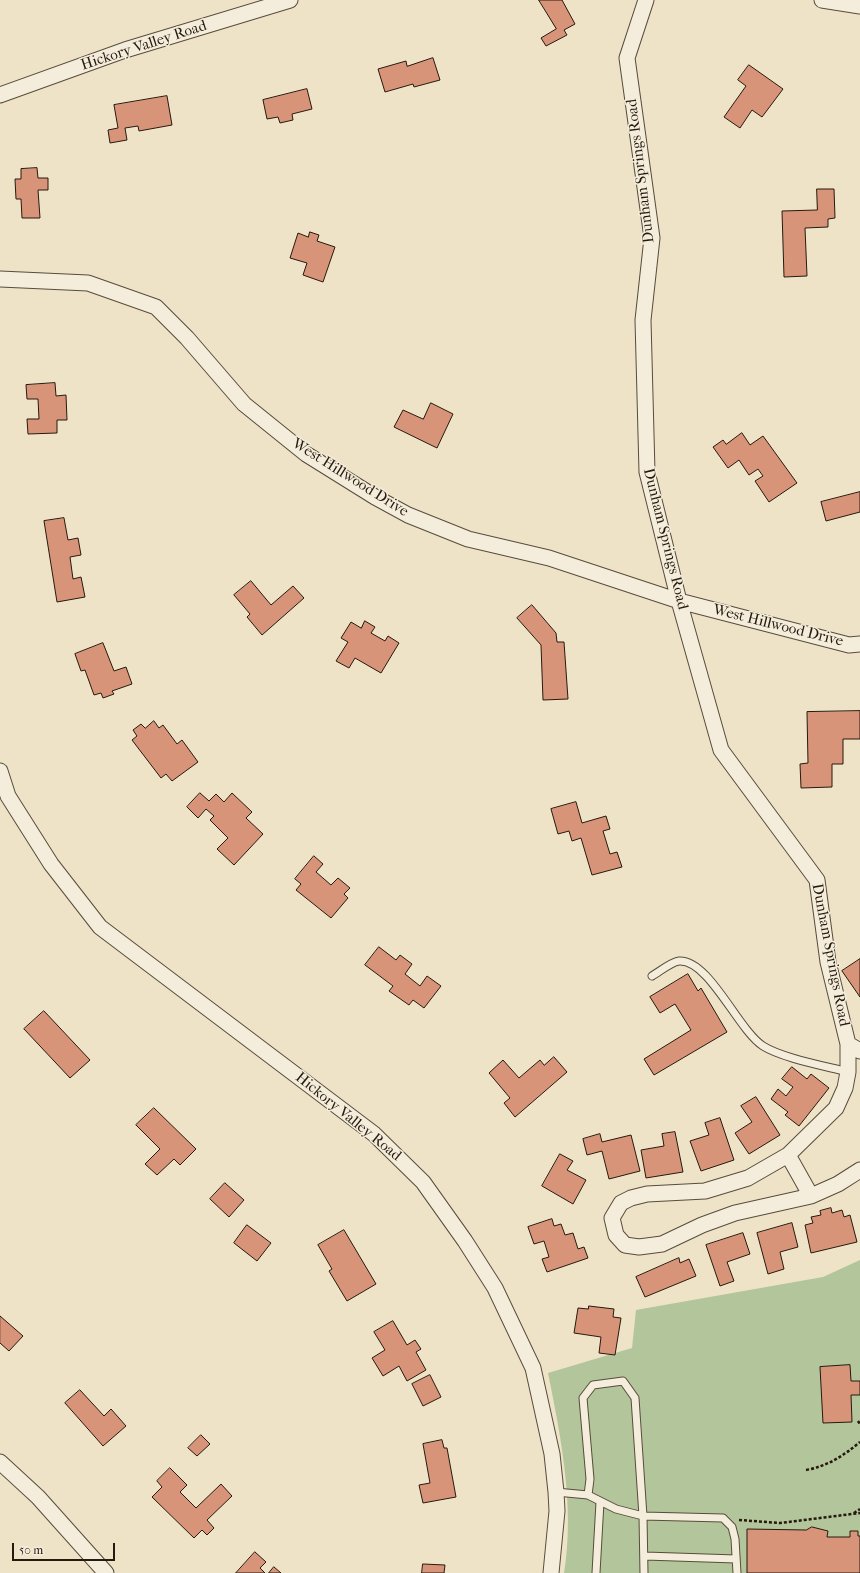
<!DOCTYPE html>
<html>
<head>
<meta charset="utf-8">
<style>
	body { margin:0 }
	#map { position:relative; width:860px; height:1573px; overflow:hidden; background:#eee3c7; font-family:"IM FELL French Canon",serif }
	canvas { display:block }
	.scale { position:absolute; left:12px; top:1543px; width:103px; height:18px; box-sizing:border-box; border:2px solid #26190e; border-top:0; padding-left:5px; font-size:12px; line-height:14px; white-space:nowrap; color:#26190e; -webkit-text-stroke:3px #f4eddb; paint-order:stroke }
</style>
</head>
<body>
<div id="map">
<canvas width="860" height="1573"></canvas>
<div class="scale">50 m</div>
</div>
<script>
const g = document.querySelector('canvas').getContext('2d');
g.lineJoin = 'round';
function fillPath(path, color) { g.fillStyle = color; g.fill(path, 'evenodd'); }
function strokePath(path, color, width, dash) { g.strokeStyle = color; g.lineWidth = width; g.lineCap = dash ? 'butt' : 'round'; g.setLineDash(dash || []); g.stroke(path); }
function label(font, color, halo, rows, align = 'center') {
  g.font = font + ' "IM FELL French Canon",serif'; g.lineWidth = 3; g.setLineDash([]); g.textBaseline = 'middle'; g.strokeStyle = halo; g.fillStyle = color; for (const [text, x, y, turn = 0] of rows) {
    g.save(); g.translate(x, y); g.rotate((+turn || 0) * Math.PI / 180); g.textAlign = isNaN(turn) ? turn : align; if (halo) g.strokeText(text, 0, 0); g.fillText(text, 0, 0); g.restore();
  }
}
fillPath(new Path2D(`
	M860,1260V1573H564C575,1508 561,1437 548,1373L632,1348L636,1310L823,1277Z`), '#b3c59a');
const building = new Path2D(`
	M539,0H562L575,24L564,30L567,35L546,46L541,38L556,29Z
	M433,58L440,80L414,87L413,84L385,92L378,69L406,61L407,66Z
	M749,65L783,89L762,117L752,110L740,128L724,117L746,86L738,80Z
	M307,89L312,109L292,114L293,120L280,123L278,117L267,119L263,100Z
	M167,96L172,125L139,131L138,126L125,128L127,140L110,143L108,130L118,128L114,105Z
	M37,168L38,178H48V190H38L40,218H22L21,199H16L15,179H21V169Z
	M817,189H834L835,218L828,219V227L805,228L807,276L784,277L782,211L817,210Z
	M310,232L319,235L317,241L335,247L323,282L303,275L307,263L290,258L298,233L308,237Z
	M55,383L56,396L66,395L67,420H57V433L28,434L27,419H39L38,399H27L26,385Z
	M431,403L453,414L437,448L394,427L403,410L423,419Z
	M742,433L750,445L763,436L797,483L769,502L755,481L763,476L758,469L749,475L739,460L728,468L713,447L723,440L726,444Z
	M860,492V512L826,521L821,502Z
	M64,518L68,540L78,538L81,555L70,557L73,579L81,577L85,597L57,602L44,521Z
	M251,581L271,605L293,586L304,598L262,635L247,617L250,614L234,595Z
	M532,605L556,633L557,642H564L568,699L543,700L541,645L517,618Z
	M365,621L375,627L371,633L385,641L388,636L399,643L381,673L355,658L349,668L336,661L348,642L341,638L351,622L361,628Z
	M103,643L114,671L126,667L132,684L112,691L114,694L103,698L101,693L94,695L85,670L81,671L75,654Z
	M860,711V739H843V764H832V787L801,788L800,764L808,763L807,712Z
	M154,721L159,728L163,725L177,744L182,740L198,762L172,781L166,774L161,778L132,740L137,736L133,730L141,724L145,728Z
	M200,793L209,801L216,794L224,802L232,793L252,812L246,818L263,834L234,865L217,849L228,838L210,820L214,816L206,809L198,818L187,807Z
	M576,802L582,823L606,816L610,829L603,831L610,854L617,852L622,867L592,875L581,838L572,841L569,831L558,834L551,809Z
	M314,856L323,864L316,872L331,885L338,878L350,888L344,894L348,898L331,918L296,890L301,884L295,879Z
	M379,947L396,960L400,955L412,964L405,974L420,986L427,976L441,986L424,1008L413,1000L409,1005L389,991L393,986L365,965Z
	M860,959V997L842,971Z
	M688,974L698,991L701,988L727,1032L654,1075L644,1059L691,1030L675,1004L660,1013L650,997Z
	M44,1011L90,1060L70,1078L24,1029Z
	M554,1057L567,1072L515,1117L504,1103L510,1098L489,1073L503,1060L519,1078L540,1060L544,1065Z
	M792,1067L807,1079L811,1074L829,1088L799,1126L785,1115L788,1112L771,1099L778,1089L786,1096L793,1087L782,1079Z
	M756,1097L780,1135L749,1154L735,1133L752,1122L741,1106Z
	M154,1108L196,1149L180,1165L174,1159L157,1175L145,1164L160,1149L136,1125Z
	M720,1118L734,1160L701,1171L690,1141L709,1135L705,1123Z
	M675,1132L683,1172L646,1178L641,1150L664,1146L662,1134Z
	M600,1134L602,1142L631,1135L640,1171L609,1179L602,1151L587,1155L583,1139Z
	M560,1154L573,1161L567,1170L586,1180L573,1204L542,1186Z
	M225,1183L244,1200L229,1217L210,1199Z
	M831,1208L832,1213L842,1210L844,1217L850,1215L857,1242L811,1253L805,1225L813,1223L811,1217L821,1215L820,1211Z
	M552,1219L554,1226L561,1224L565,1235L573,1233L578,1249L584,1247L588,1258L547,1272L542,1259L549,1257L544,1241L534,1244L528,1227Z
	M792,1223L798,1247L780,1252L784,1269L768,1274L757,1233Z
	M247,1225L271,1243L257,1261L234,1243Z
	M344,1230L376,1284L347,1301L329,1271L332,1269L318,1245Z
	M743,1233L750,1254L727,1262L734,1281L720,1286L706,1245Z
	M679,1258L680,1263L689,1259L696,1276L645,1297L636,1277Z
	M589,1306L614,1309L613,1317L621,1318L615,1355L599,1353L601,1337L574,1333L578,1308L588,1309Z
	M0,1316L23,1336L9,1351L0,1343Z
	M393,1321L407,1345L415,1340L421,1349L416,1352L426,1370L407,1381L399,1366L383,1376L372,1358L385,1350L374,1332Z
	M850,1365L851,1381H860V1395H851L852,1422L823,1423L820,1367Z
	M430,1375L441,1397L423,1406L412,1384Z
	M80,1390L104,1416L111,1409L126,1426L103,1446L65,1403Z
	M201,1435L210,1444L197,1456L188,1448Z
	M442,1440L444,1448H447L456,1497L423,1503L419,1485L430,1483L423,1444Z
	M170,1468L187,1485L180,1492L196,1508L221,1484L232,1496L207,1520L214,1528L207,1535L202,1530L194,1538L152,1497L162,1487L157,1481Z
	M812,1527L828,1531L827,1537H850V1531H858V1536H860V1573H747V1529L806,1530Z
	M255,1552L266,1562L260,1568L265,1573H236Z
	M423,1564L445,1565L444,1573H422Z
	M274,1567L281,1573H269Z`);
fillPath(building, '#d89479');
strokePath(building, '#26190e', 1);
const service = new Path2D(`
	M652,976C659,972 671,962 679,961C709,959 738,1030 763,1046C782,1058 825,1066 848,1072
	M556,1492L588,1495L616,1509L643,1516L723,1518L732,1527L735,1539L737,1573
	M588,1495L590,1479L583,1398L593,1385L623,1381L635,1398L643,1516L644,1573
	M645,1556L736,1559
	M596,1573L600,1502`);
const minor = new Path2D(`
	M646,0L627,58L652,238L643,320L647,472L679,601L721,750L817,880L828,962L848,1044
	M822,0L860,6
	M0,95L125,50L290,0
	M0,279L88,283L156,307L187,338L244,404L306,454L375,497L408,515L468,539L549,558L679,601L849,645L860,644
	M0,771L8,796L51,864L100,927L374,1134L423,1182L465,1241L495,1288L533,1368L552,1454L556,1492L557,1511L551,1573
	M860,1051L848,1044V1072L845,1088L836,1108L788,1155L748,1178L705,1191L647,1194L631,1198L621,1203L612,1218L616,1235L625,1245L639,1247L662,1244L702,1225L735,1213L811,1196L838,1184L860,1170
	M788,1155L811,1196
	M0,1462L38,1497L106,1573`);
strokePath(service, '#584c3c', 9);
strokePath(minor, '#584c3c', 17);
strokePath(new Path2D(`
	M858,1421L860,1424
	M806,1470C828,1466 843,1456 860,1442
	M854,1513L860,1509
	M739,1520L780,1523L860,1513`), '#26190e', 2.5, [3, 2]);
strokePath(service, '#f4eddb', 7);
strokePath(minor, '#f4eddb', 15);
label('15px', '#26190e', '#f4eddb', [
	["Hickory Valley Road",144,46,-18],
	["Dunham Springs Road",641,171,-97],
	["West Hillwood Drive",350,478,32],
	["Dunham Springs Road",665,539,76],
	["West Hillwood Drive",778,626,14],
	["Dunham Springs Road",830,955,79],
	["Hickory Valley Road",348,1117,39]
]);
</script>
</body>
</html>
